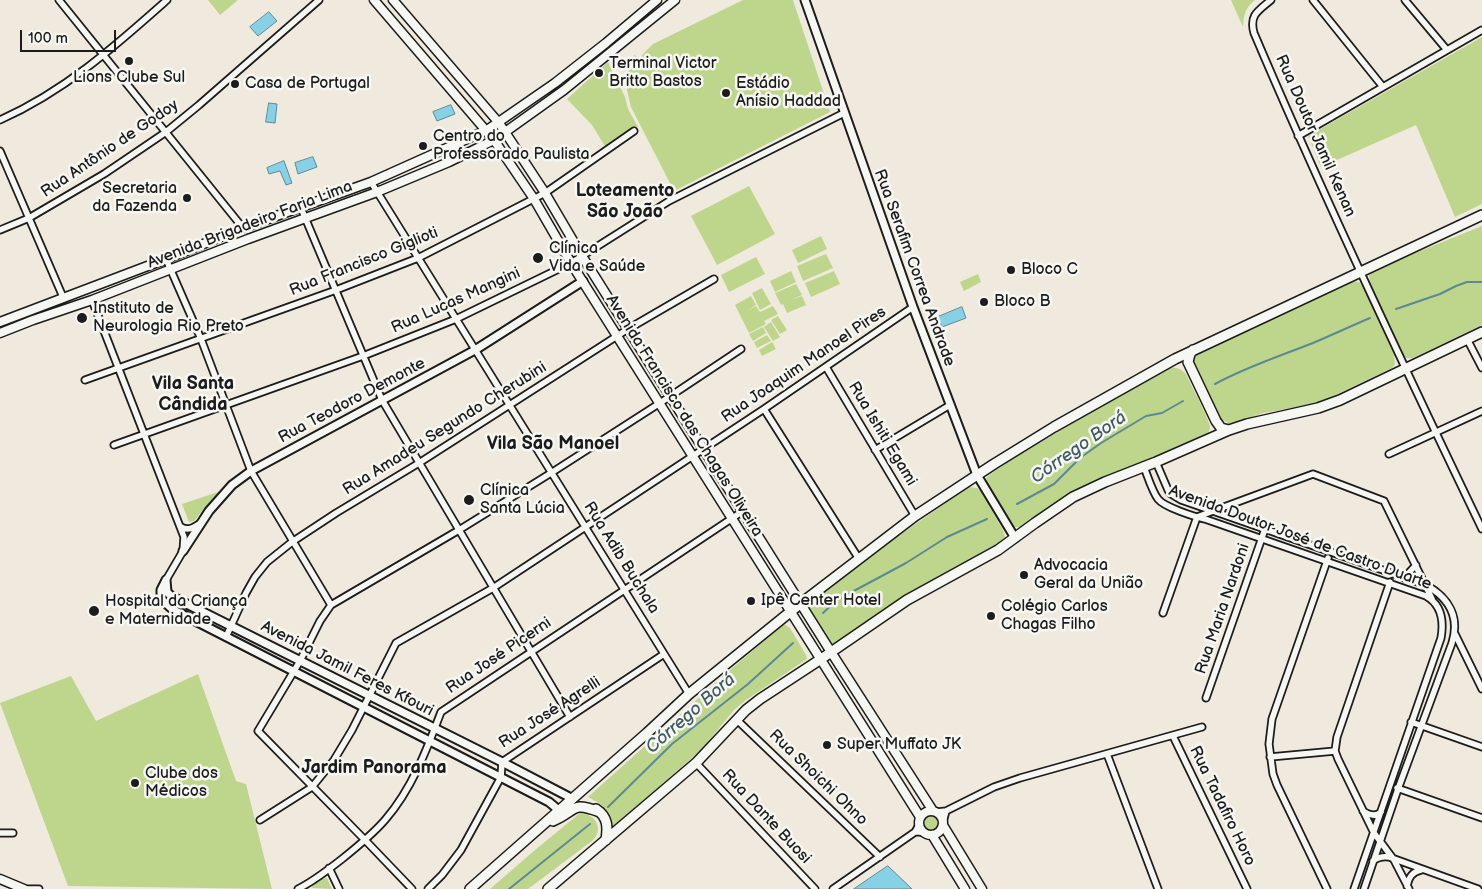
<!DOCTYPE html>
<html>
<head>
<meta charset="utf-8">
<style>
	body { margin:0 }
	#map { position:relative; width:1482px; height:889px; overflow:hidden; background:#efeadd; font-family:"Balsamiq Sans",sans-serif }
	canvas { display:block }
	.scale { position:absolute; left:20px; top:30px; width:96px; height:22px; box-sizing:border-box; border:2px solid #1c1c1c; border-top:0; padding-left:6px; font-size:15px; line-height:18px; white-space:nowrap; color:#1c1c1c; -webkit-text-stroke:4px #f6f6f2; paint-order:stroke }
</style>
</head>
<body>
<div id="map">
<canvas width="1482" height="889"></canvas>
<div class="scale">100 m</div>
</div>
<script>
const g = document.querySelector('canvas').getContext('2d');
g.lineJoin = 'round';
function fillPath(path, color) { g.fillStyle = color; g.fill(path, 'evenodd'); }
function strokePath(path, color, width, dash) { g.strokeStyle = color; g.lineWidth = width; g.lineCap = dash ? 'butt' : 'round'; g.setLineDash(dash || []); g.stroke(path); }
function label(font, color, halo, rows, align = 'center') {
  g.font = font + ' "Balsamiq Sans",sans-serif'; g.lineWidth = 5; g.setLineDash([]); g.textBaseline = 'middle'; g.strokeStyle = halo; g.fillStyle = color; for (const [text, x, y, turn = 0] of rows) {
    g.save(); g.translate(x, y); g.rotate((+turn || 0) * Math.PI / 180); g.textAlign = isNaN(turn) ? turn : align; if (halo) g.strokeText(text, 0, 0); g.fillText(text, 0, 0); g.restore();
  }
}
fillPath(new Path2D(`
	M208,0H238L220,15Z
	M743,0H793L830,112L674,191L631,107L627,90V83L628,70L634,55L640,58L644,53L653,44Z
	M1231,0H1255C1245,8 1244,14 1243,27Z
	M1482,37V204L1455,217L1416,125L1321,167L1308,136Z
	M608,62L625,97L628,109L638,127L606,148L592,125L567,99Z
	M749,186L775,234L717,265L691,216Z
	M1482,226V325L1413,358H1406L1402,353L1370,283L1369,275L1371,271Z
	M821,236L827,249L798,263L792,250Z
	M826,254L833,268L803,281L797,266Z
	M756,257L765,274L729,292L721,275Z
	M791,271L796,282L775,292L770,281Z
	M834,271L840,284L811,297L805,283Z
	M978,274L981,282L964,291L960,282Z
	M1351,281L1359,282L1363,287L1394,355L1395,364L1392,368L1317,404L1263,413L1235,423H1228L1220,419L1194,365L1193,360L1197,352L1298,308Z
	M796,284L802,295L791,300L802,296L806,305L787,313L783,304L781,305L775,293Z
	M762,288L771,304L760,310L752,293Z
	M751,296L756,305L747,311L756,306L760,312L773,306L778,314L764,321L766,324L749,333L735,305Z
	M778,316L787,330L780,334L771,320Z
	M771,322L780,337L773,341L764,327Z
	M763,327L766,333L753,341L749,334Z
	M767,335L771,341L757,348L754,342Z
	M772,342L776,349L762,356L759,350Z
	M1171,368C1177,367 1182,370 1186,374C1191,385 1209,418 1210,427C1210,431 1208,433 1204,436L1082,488L1060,499L1022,527H1015L1012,525L988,487L986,479L988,476C1009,460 1033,447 1056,433C1094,410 1131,388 1171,368Z
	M969,487L977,488L981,491L1003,530L1005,537L1001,545L834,645L831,643L808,608L809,604L891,541Z
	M218,492L194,521L189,522L182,504Z
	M784,624L790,628L806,655L807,659L746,700L734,710L702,749L613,827C608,809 605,806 588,797L723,676Z
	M198,674L236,781L246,784L272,889L68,886L0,703L71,676L96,721Z
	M580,813C595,813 605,830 592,841L528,889H490L535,850Z
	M922 823a9 9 0 1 1 18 0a9 9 0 1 1-18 0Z
	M327,878L332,889L312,888L313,884L322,879Z`), '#bed68c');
const water = new Path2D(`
	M269,12L277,21L258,36L250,27Z
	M269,103L277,104L275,123L266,122Z
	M451,105L455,114L437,121L433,112Z
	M313,157L317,167L298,174L295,163Z
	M284,161L292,183L286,185L280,171L269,174L267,168Z
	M962,307L966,318L942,327L938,317Z
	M888,866L912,889H854Z`);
fillPath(water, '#86d1e6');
strokePath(water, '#5c8995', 1);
strokePath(new Path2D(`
	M1396,309L1440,294L1456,286L1467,282H1482
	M1215,384C1246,367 1280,356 1313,343C1332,335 1351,326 1370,318
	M1017,504L1054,484L1080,458L1101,443L1146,416L1162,413L1183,401
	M823,613L837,600L906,563L947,537L987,519
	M608,807L672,744L748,684L793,643
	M509,889L590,824`), '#5c8995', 2);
const minor = new Path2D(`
	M59,0L243,228
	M1271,0C1258,11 1249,15 1254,33C1325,200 1403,365 1482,529
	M1313,0L1383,87
	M1405,0L1447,50
	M0,120C65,91 114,47 167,0
	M1298,136L1482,30
	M0,151L63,297
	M371,182L689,694
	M301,208L382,400L570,717
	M0,230L29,218L104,174L166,132L199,105L319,0
	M166,259L201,339L251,471L331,605
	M92,300L184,537L183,551L166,580
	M1467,339L1482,368
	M826,367L915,516
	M85,380L336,290L418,258L545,193L634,131
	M764,409L859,559
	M114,445L363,356L456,319L571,263L669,201L844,113
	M875,450L950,405
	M1389,454L1482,411
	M1156,462L1168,490L1171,494L1181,500L1426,585C1449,598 1460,617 1452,643L1398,789L1364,889
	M1144,467C1148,477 1152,491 1158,499C1164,507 1195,517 1205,519L1426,596C1442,605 1444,621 1441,638L1354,889
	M181,527C188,531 193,528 199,524
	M1404,578L1416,565
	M1390,582L1337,737L1335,751L1338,759L1374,833L1394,860L1409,889
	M1163,613L1197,517L1313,474L1384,501L1432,599
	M1455,634L1482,689
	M226,637L246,593L255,577L267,562L292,542L336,513L419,463L628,329L714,279
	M1206,698L1265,529
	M737,720L880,857
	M1411,722L1482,747
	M1173,736L1247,889
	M1107,754L1158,889
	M1270,757L1335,751
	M696,763L815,889
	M1397,788L1482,818
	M1363,811C1369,815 1376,817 1381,812
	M937,812L946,811L994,787L1020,778L1202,727
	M260,820L312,787L334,760L352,730L396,643L493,588L764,409L913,307
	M943,822L946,811
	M915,832H923
	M0,833H13
	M1373,861C1378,857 1382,856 1389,857L1478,889
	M329,868L339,889
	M1407,886C1409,877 1412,872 1421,870
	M23,889H39
	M298,889C314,881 328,870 342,859C357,847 372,835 385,820C412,789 427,749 441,712L743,511
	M412,889L365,840L258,731L300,661L320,621L331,605L459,530L551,473L660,403L741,349
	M428,889L442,875L461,850L501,777L502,762L664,654
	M833,889L915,832L919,825
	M1327,889L1277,785L1273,774L1269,744L1272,719L1328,558`);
const tertiary = new Path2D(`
	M805,0L913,307L977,475L1015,538
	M183,551L209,511L232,485L251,471L475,350L583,281
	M166,580L161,590V599L172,609L549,802L555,807L558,812
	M166,580L167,592L171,596L502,762L573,799`);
const secondary = new Path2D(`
	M374,0L494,140L534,199L571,263L920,817
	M393,0L499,123L505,132L545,193L582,256L831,652L933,811
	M0,322L166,259L243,228L371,182L487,130L555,83L606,43L657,0
	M0,333L33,320L92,300L248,239L377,192L449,162L494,140L564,90L675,0
	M919 823a12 12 0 1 1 24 0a12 12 0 1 1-24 0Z
	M943,825L982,889
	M932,835L965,889
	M0,879L24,889`);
const primary = new Path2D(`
	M1193,350L1190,354L1188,362L1216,421L1221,428L1229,430
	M596,809C608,817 608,827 606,840
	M553,821C578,810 570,801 600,812
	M470,889L647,733L689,694L800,604L915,516L994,464L1054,427L1175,359L1482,215
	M548,889L696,763L746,710L760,699L821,659L907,600L998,550L1035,523L1073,497L1105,482L1156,462L1229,430L1247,424L1318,408L1340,400L1482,332`);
strokePath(minor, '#1c1c1c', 9);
strokePath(tertiary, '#1c1c1c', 11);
strokePath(secondary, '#1c1c1c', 11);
strokePath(primary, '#1c1c1c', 12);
strokePath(minor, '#f6f6f2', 5.5);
strokePath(tertiary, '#f6f6f2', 7);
strokePath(secondary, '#f6f6f2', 8);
strokePath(primary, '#f6f6f2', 9);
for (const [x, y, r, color] of [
	[129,61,5,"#1c1c1c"],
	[599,73,5,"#1c1c1c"],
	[235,84,5,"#1c1c1c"],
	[726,93,5,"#1c1c1c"],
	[423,146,5,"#1c1c1c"],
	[187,198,5,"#1c1c1c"],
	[538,258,6,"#1c1c1c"],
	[1011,270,5,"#1c1c1c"],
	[984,302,5,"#1c1c1c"],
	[82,318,6,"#1c1c1c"],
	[469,500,6,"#1c1c1c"],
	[1024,575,5,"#1c1c1c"],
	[751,601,5,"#1c1c1c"],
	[94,611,6,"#1c1c1c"],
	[991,616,5,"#1c1c1c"],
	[827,745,5,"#1c1c1c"],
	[135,783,5,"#1c1c1c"]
]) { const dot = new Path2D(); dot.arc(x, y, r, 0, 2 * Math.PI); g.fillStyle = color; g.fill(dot); strokePath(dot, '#f6f6f2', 2); }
label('16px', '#1c1c1c', '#f6f6f2', [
	["Terminal Victor",609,64],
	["Britto Bastos",609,82],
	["Lions Clube Sul",129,78,"center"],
	["Casa de Portugal",245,84],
	["Estádio",736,84],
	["Anísio Haddad",736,102],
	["Centro do",433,137],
	["Professorado Paulista",433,155],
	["Secretaria",177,189,"right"],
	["da Fazenda",177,207,"right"],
	["Clínica",549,249],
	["Vida e Saúde",549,267],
	["Bloco C",1021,270],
	["Bloco B",994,302],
	["Instituto de",93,309],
	["Neurologia Rio Preto",93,327],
	["Clínica",480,491],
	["Santa Lúcia",480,509],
	["Advocacia",1034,566],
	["Geral da União",1034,584],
	["Ipê Center Hotel",761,601],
	["Hospital da Criança",105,602],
	["e Maternidade",105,620],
	["Colégio Carlos",1001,607],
	["Chagas Filho",1001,625],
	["Super Muffato JK",837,745],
	["Clube dos",145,774],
	["Médicos",145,792]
], 'left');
label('16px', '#1c1c1c', '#f6f6f2', [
	["Rua Doutor Jamil Kenan",1315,136,66],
	["Rua Antônio de Godoy",110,149,-34],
	["Avenida Brigadeiro Faria Lima",250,225,-21],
	["Rua Francisco Giglioti",364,262,-22],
	["Rua Serafim Correa Andrade",914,268,70],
	["Rua Lucas Mangini",456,301,-24],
	["Rua Joaquim Manoel Pires",804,365,-34],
	["Rua Teodoro Demonte",352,401,-28],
	["Avenida Francisco das Chagas Oliveira",684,416,58],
	["Rua Amadeu Segundo Cherubini",445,429,-32],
	["Rua Ishiti Egami",882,434,59],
	["Avenida Doutor José de Castro Duarte",1300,538,20],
	["Rua Adib Buchala",621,558,58],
	["Rua Maria Nardoni",1223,609,-71],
	["Rua José Picerni",499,656,-34],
	["Avenida Jamil Feres Kfouri",347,669,27],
	["Rua José Agrelli",550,713,-33],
	["Rua Shoichi Ohno",818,778,44],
	["Rua Tadafiro Horo",1222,806,64],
	["Rua Dante Buosi",766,817,47]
]);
label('bold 18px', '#1c1c1c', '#f6f6f2', [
	["Loteamento",625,191],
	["São João",625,212],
	["Vila Santa",193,384],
	["Cândida",193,405],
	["Vila São Manoel",553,444],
	["Jardim Panorama",374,768]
]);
label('italic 18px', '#415b63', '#f6f6f2', [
	["Córrego Borá",1079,448,-35],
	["Córrego Borá",691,714,-41]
]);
</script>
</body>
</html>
